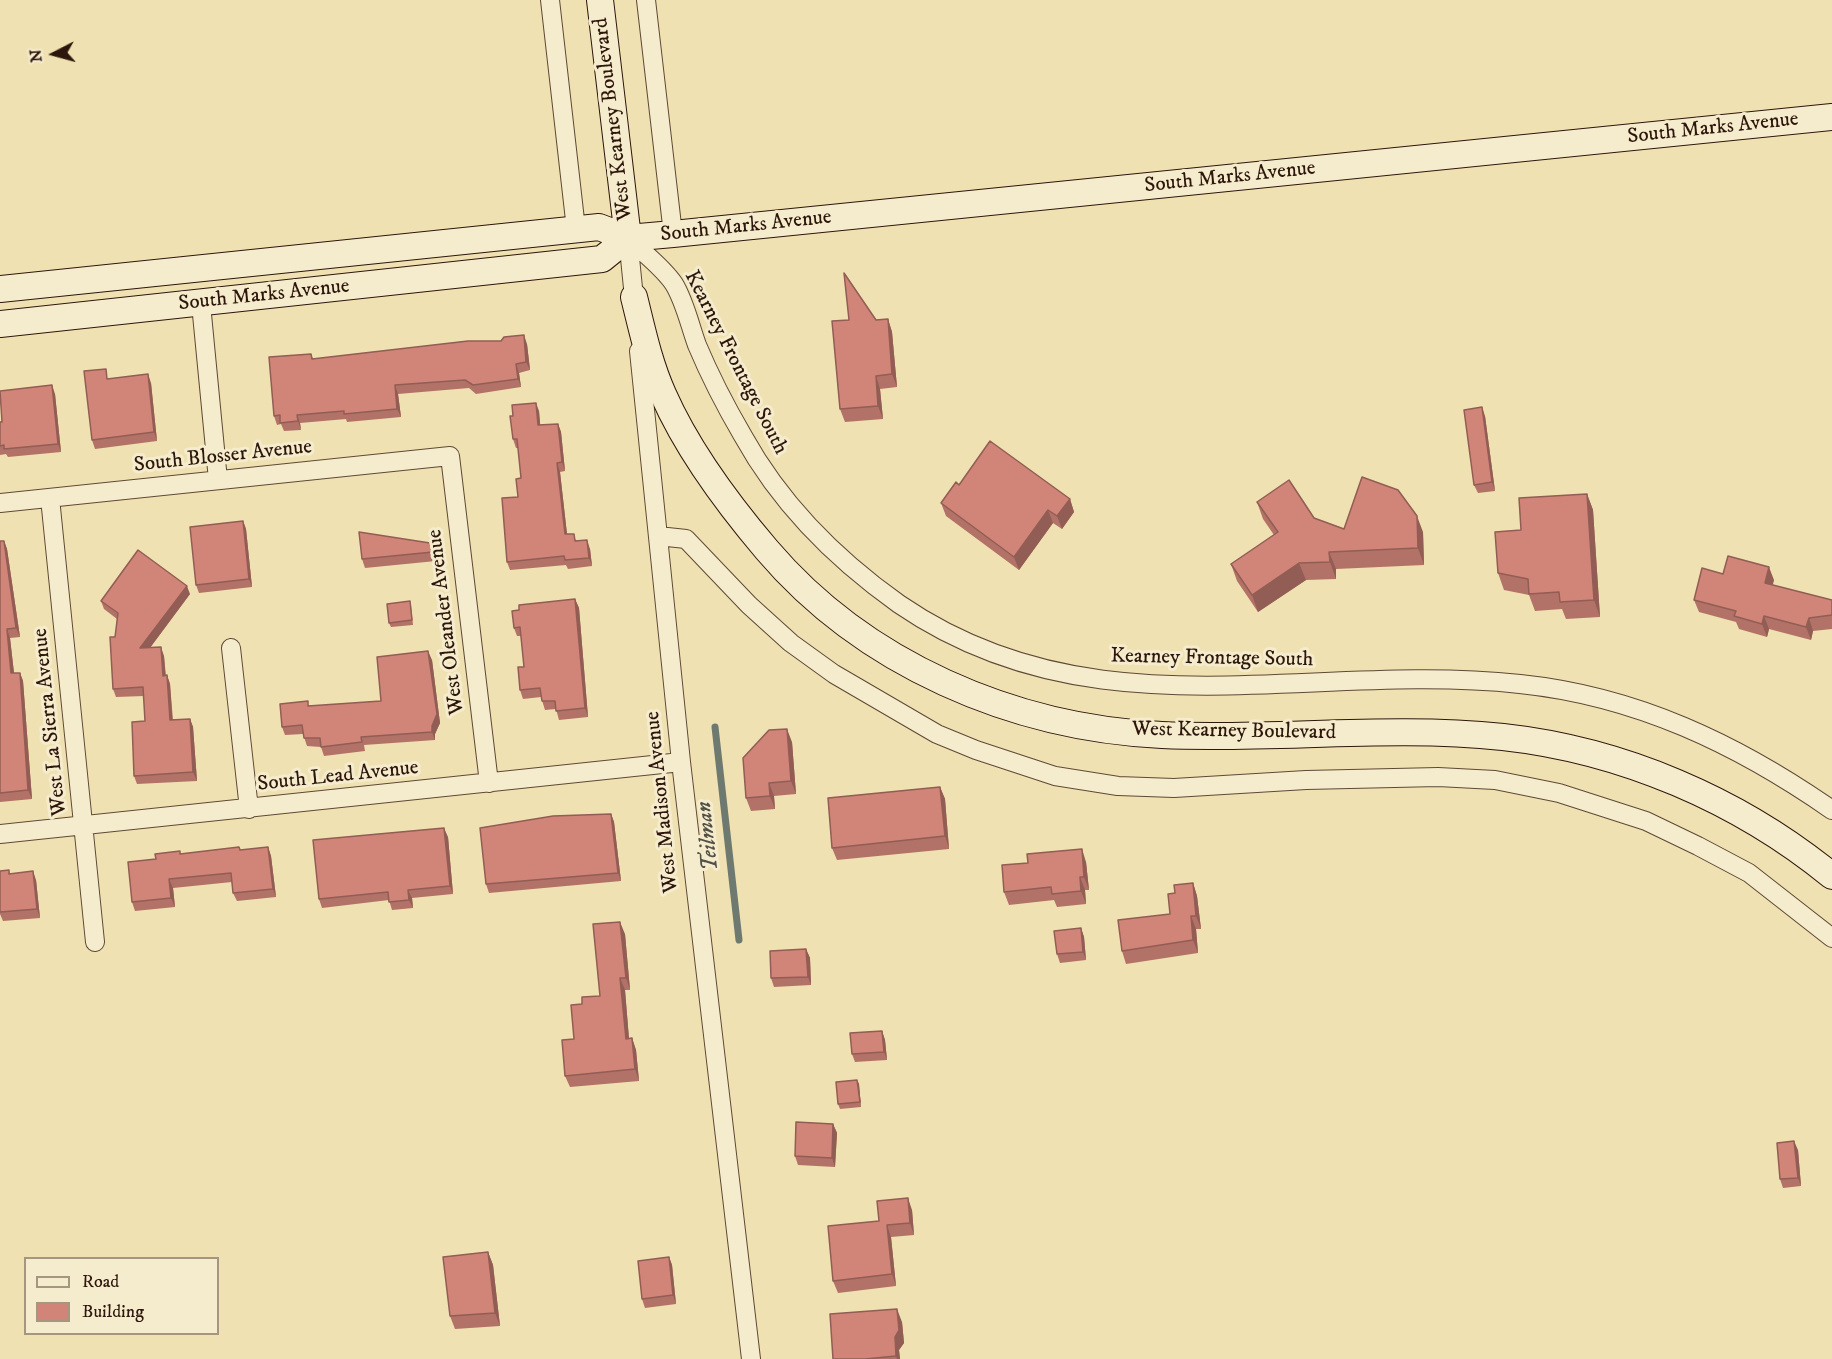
<!DOCTYPE html>
<html>
<head>
<meta charset="utf-8">
<style>
	body { margin:0 }
	#map { position:relative; width:1832px; height:1359px; overflow:hidden; background:#efe1b2; font-family:"IM FELL DW Pica",serif }
	canvas { display:block }
	.legend { position:absolute; left:24px; top:1257px; width:195px; height:78px; box-sizing:border-box; background:#f5eccd; border:2px solid #a5967f; margin:0; padding:8px 10px; list-style:none; font-size:18px; color:#2d160b }
	.legend li { display:flex; align-items:center; gap:12px; height:30px }
	.legend b { width:30px; border:2px solid #a5967f }
	.north { position:absolute; left:24px; top:24px; width:60px; height:60px; -webkit-text-stroke:4px #f5eccd; paint-order:stroke; rotate:264deg; font-size:16px; font-weight:700; line-height:24px; text-align:center; color:#2d160b }
	.north::after { content:''; display:block; margin:auto; width:21px; height:27px; background:#2d160b; clip-path:polygon(50% 0,100% 100%,50% 72%,0 100%) }
</style>
</head>
<body>
<div id="map">
<canvas width="1832" height="1359"></canvas>
<ul class="legend">
<li><b style="height:8px;background:#f5eccd"></b>Road</li>
<li><b style="height:16px;background:#d08578"></b>Building</li>
</ul>
<div class="north">N</div>
</div>
<script>
const g = document.querySelector('canvas').getContext('2d');
g.lineJoin = 'round';
function strokePath(path, color, width, dash) { g.strokeStyle = color; g.lineWidth = width; g.lineCap = dash ? 'butt' : 'round'; g.setLineDash(dash || []); g.stroke(path); }
function fillPath(path, color) { g.fillStyle = color; g.fill(path, 'evenodd'); }
function label(font, color, halo, rows, align = 'center') {
  g.font = font + ' "IM FELL DW Pica",serif'; g.lineWidth = 6; g.setLineDash([]); g.textBaseline = 'middle'; g.strokeStyle = halo; g.fillStyle = color; for (const [text, x, y, turn = 0] of rows) {
    g.save(); g.translate(x, y); g.rotate((+turn || 0) * Math.PI / 180); g.textAlign = isNaN(turn) ? turn : align; if (halo) g.strokeText(text, 0, 0); g.fillText(text, 0, 0); g.restore();
  }
}
strokePath(new Path2D(`
	M715,727L739,940`), '#6e7a6f', 7);
const street = new Path2D(`
	M550,0L576,229
	M646,0L673,234
	M628,238C642,252 663,267 674,284C685,302 690,326 697,345C710,376 726,407 743,436C780,503 837,560 899,604C1094,738 1306,661 1520,684C1636,696 1737,744 1832,810
	M628,238L635,308
	M201,304L218,480
	M639,351L681,762L751,1359
	M50,498L95,942
	M0,503L450,456L489,783
	M658,536L686,539L749,605L791,643L834,674L937,734L976,750L1055,776L1118,786L1174,788L1306,780L1438,777L1495,780L1559,793L1646,821L1698,846L1749,873L1832,938
	M231,648L249,809
	M0,834L681,762`);
const secondary = new Path2D(`
	M600,0L628,238
	M0,289L599,227L628,238L673,234L1832,117
	M634,297C642,329 649,363 663,394C688,451 727,503 767,550C864,664 1013,728 1162,735C1276,740 1390,725 1503,737C1622,750 1739,800 1832,876
	M0,324L602,259L628,238`);
strokePath(street, '#5e4935', 20);
strokePath(secondary, '#2d160b', 28);
strokePath(street, '#f5eccd', 18);
strokePath(secondary, '#f5eccd', 26);
fillPath(new Path2D(`
	M888,319L892,332L897,387L880,389L883,419L845,422L840,409L876,320Z
	M527,344L530,370L519,373L521,387L476,394L469,388L398,394L401,417L347,422L346,419L300,423L301,430L284,431L281,424L277,425L274,416L311,354L313,359Z
	M151,383L157,441L95,449L92,440Z
	M55,394L61,452L8,457L6,454L0,455V422Z
	M539,411L540,425L558,424L561,432L565,471L560,472L567,534L590,549L592,566L568,569L566,565L510,570L507,562L521,478L518,448H516L513,439Z
	M1485,416L1495,491L1478,493L1474,485Z
	M959,485L1070,499L1074,512L1062,529L1053,523L1019,570L946,516L941,503Z
	M1587,494L1593,510L1600,617L1566,619L1562,609L1535,611L1529,595L1504,590L1498,573L1521,530Z
	M1257,502L1314,518L1344,529L1423,532L1424,565L1336,569V579L1306,580L1258,612L1237,581L1231,564L1274,535L1263,519Z
	M243,521L246,529L252,587L199,593L196,585Z
	M0,541H4L7,549L20,637L10,638L14,673H20L23,681L32,799L0,802Z
	M443,545L446,554V560L365,568L362,559Z
	M1723,574L1774,580L1772,585L1832,600V629L1813,631L1811,640L1769,629L1767,637L1739,629L1736,622L1699,612L1694,600Z
	M190,594L150,648L164,656L166,676L167,675L170,684L173,720L190,719L193,727L197,781L137,784L134,776L145,721L144,696L116,697L113,689L115,637L117,619L104,609L101,601Z
	M575,599L579,608L588,717L559,720L556,709L545,710L541,697L523,699L520,690L524,667L521,636H517L514,628Z
	M410,601L411,605L413,625L391,627L389,623Z
	M432,660L440,723L435,734V740L364,745L365,751L324,756L321,747L307,746L303,734L285,735L282,727L310,706L381,701Z
	M792,742L796,794L774,796L775,809L751,811L746,798Z
	M940,787L945,799L949,849L837,860L832,848Z
	M611,814L614,822L621,881L489,893L486,884Z
	M448,837L453,894L412,898L413,908L392,910L389,900L322,908L319,899Z
	M268,847L271,856L276,897L237,901L233,893L232,882L173,888L175,907L135,911L132,902L156,859L180,854L241,850Z
	M1086,862L1089,890H1085L1086,904L1057,907L1054,900L1009,905L1004,892Z
	M9,870L10,874L36,880L40,918L3,921L0,914V871Z
	M1193,883L1197,896L1201,929H1196L1198,953L1126,964L1122,951L1170,914L1175,893Z
	M1081,928L1084,937L1086,960L1060,963L1057,954Z
	M625,934L630,990H625L629,1039L632,1038L636,1050L639,1081L570,1087L565,1076L582,1004L600,996Z
	M806,949L810,958L811,985L774,987L771,978Z
	M882,1031L885,1040L887,1060L855,1062L852,1054Z
	M857,1080L859,1084L861,1107L840,1109L838,1104Z
	M833,1124L837,1133L835,1167L798,1165L795,1156Z
	M1798,1150L1801,1186L1783,1188L1780,1179Z
	M912,1210L914,1235L891,1237L896,1286L838,1293L833,1281L879,1221Z
	M488,1252L493,1265L500,1326L455,1329L450,1316Z
	M669,1257L672,1265L676,1304L645,1308L642,1299Z
	M902,1322L904,1343L899,1350L900,1359H833Z`), '#b37267');
fillPath(new Path2D(`
	M888,319L892,332L897,387L892,374Z
	M524,335L527,344L530,370L526,362Z
	M516,364L519,373L521,387L518,379Z
	M148,374L151,383L157,441L154,432Z
	M876,376L880,389L883,419L878,406Z
	M52,385L55,394L61,452L58,444Z
	M395,385L398,394L401,417L397,409Z
	M536,403L539,411L541,434L538,425Z
	M1482,407L1485,416L1495,491L1492,482Z
	M297,415L300,423L301,430L298,421Z
	M558,424L561,432L565,471L562,462Z
	M557,463L560,472L568,543L565,534Z
	M1587,494L1593,510L1600,617L1594,600Z
	M1070,499L1074,512L1062,529L1057,516Z
	M1048,510L1053,523L1019,570L1014,557Z
	M1417,516L1423,532L1424,565L1418,548Z
	M243,521L246,529L252,587L249,579Z
	M587,540L590,549L592,566L589,558Z
	M4,541L7,549L20,637L16,628Z
	M443,545L446,554V560L443,551Z
	M1329,552L1336,569V579L1330,562Z
	M1299,563L1306,580L1258,612L1252,595Z
	M1769,567L1774,580L1770,596L1765,583Z
	M187,586L190,594L143,657L140,648Z
	M575,599L579,608L588,717L585,708Z
	M1764,616L1769,629L1767,637L1762,624Z
	M1809,618L1813,631L1811,640L1806,627Z
	M7,629L10,638L15,682L11,673Z
	M161,647L164,656L166,684L163,676Z
	M428,651L432,660L440,723L435,734V740L432,732Z
	M20,673L23,681L32,799L28,790Z
	M167,675L170,684L173,729L170,720Z
	M190,719L193,727L197,781L193,772Z
	M787,729L792,742L796,794L791,781Z
	M769,783L774,796L775,809L770,796Z
	M940,787L945,799L949,849L945,836Z
	M611,814L614,822L621,881L618,873Z
	M444,828L448,837L453,894L450,886Z
	M268,847L271,856L276,897L273,889Z
	M1082,849L1086,862L1089,890L1084,877Z
	M33,871L36,880L40,918L37,909Z
	M1080,877L1085,890L1086,904L1081,891Z
	M169,879L173,888L175,907L171,898Z
	M1193,883L1197,896L1201,929L1196,916Z
	M408,890L412,898L413,908L409,900Z
	M1191,916L1196,929L1198,953L1193,940Z
	M620,922L625,934L630,990L626,978Z
	M1081,928L1084,937L1086,960L1083,952Z
	M806,949L810,958L811,985L808,977Z
	M620,978L625,990L630,1051L626,1039Z
	M882,1031L885,1040L887,1060L884,1052Z
	M632,1038L636,1050L639,1081L635,1069Z
	M857,1080L859,1084L861,1107L860,1102Z
	M833,1124L837,1133L835,1167L832,1158Z
	M1794,1141L1798,1150L1801,1186L1798,1178Z
	M908,1198L912,1210L914,1235L910,1223Z
	M887,1225L891,1237L896,1286L892,1274Z
	M488,1252L493,1265L500,1326L495,1313Z
	M669,1257L672,1265L676,1304L673,1295Z
	M897,1309L902,1322L904,1343L899,1350L900,1359H897L896,1356L895,1337Z`), '#925d54');
const building = new Path2D(`
	M844,273L876,320L888,319L892,374L876,376L878,406L840,409L832,321L849,320Z
	M524,335L526,362L516,364L518,379L473,385L465,380L395,385L397,409L344,414V411L297,415L298,421L280,423V415L274,416L269,357L311,354L312,359L468,341H501L504,337Z
	M106,369L107,379L148,374L154,432L92,440L84,371Z
	M52,385L58,444L4,449V445L0,446V422H2L0,391Z
	M536,403L538,425L558,424L562,462L557,463L565,534H574L575,541L587,540L589,558L565,560L564,556L507,562L502,498L518,497L516,479L521,478L517,439H513L510,416H513L512,405Z
	M1482,407L1492,482L1474,485L1464,410Z
	M990,441L1070,499L1057,516L1048,510L1014,557L941,503L956,482L959,485Z
	M1362,477L1398,490L1417,516L1418,548L1329,552L1330,562L1299,563L1252,595L1231,564L1278,532L1257,502L1289,480L1314,518L1344,529Z
	M1587,494L1594,600L1560,602L1559,592L1529,594L1528,579L1498,573L1495,532L1521,530L1519,498Z
	M243,521L249,579L196,585L190,527Z
	M359,532L443,545V551L362,559Z
	M0,541H4L16,628L7,629L11,673H20L28,790L0,793Z
	M138,550L187,586L140,648L161,647L163,676L167,675L170,720L190,719L193,772L134,776L132,722L145,721L143,687L113,689L110,637H115L118,613L101,601Z
	M1728,556L1769,567L1765,583L1832,600V615L1809,618L1806,627L1764,616L1762,624L1734,616L1736,611L1694,600L1702,568L1723,574Z
	M575,599L585,708L556,711L555,701H542L540,688L520,690L518,667H524L520,627L514,628L512,611L519,610V605Z
	M410,601L412,620L389,623L387,604Z
	M428,651L437,714L432,726V732L361,737L362,742L321,747L320,738H304L302,725L282,727L280,704L308,701V706L381,701L377,657Z
	M787,729L791,781L769,783L770,796L746,798L743,758L769,730Z
	M940,787L945,836L832,848L828,798Z
	M611,814L618,873L486,884L480,828L553,816Z
	M444,828L450,886L408,890L409,900L389,902L388,892L319,899L313,840Z
	M239,847L240,850L268,847L273,889L233,893L231,873L169,879L171,898L132,902L128,862L156,859L155,854L180,851V854Z
	M1082,849L1084,877H1080L1081,891L1052,894L1051,887L1004,892L1002,865L1028,863L1027,854Z
	M9,870V874L33,871L37,909L0,912V871Z
	M1193,883L1196,916H1191L1193,940L1122,951L1118,920L1170,914L1168,894L1175,893L1174,885Z
	M620,922L626,978H620L626,1039L632,1038L635,1069L565,1076L562,1040L574,1039L571,1005L582,1004V997L600,996L593,924Z
	M1081,928L1083,952L1057,954L1054,931Z
	M806,949L808,977L771,978L770,951Z
	M882,1031L884,1052L852,1054L850,1033Z
	M857,1080L860,1102L838,1104L836,1082Z
	M796,1122L833,1124L832,1158L795,1156Z
	M1794,1141L1798,1178L1780,1179L1777,1143Z
	M908,1198L910,1223L887,1225L892,1274L833,1281L828,1226L879,1221L877,1201Z
	M488,1252L495,1313L450,1316L443,1257Z
	M669,1257L673,1295L642,1299L638,1261Z
	M897,1309L899,1330L895,1337L896,1356L865,1359H833L830,1314Z`);
fillPath(building, '#d08578');
strokePath(building, '#925d54', 1.5);
label('21px', '#2d160b', '#f5eccd', [
	["West Kearney Boulevard",614,119,-97],
	["South Marks Avenue",1713,129,-6],
	["South Marks Avenue",1230,178,-6],
	["South Marks Avenue",746,227,-6],
	["South Marks Avenue",264,296,-6],
	["Kearney Frontage South",735,363,63],
	["South Blosser Avenue",223,457,-6],
	["West Oleander Avenue",447,622,-97],
	["Kearney Frontage South",1212,659,1],
	["West La Sierra Avenue",51,722,-96],
	["West Kearney Boulevard",1234,732,1],
	["South Lead Avenue",338,777,-6],
	["West Madison Avenue",663,802,-96]
]);
label('italic 22px', '#535045', '#f5eccd', [
	["Teilman",709,836,-96]
]);
</script>
</body>
</html>
